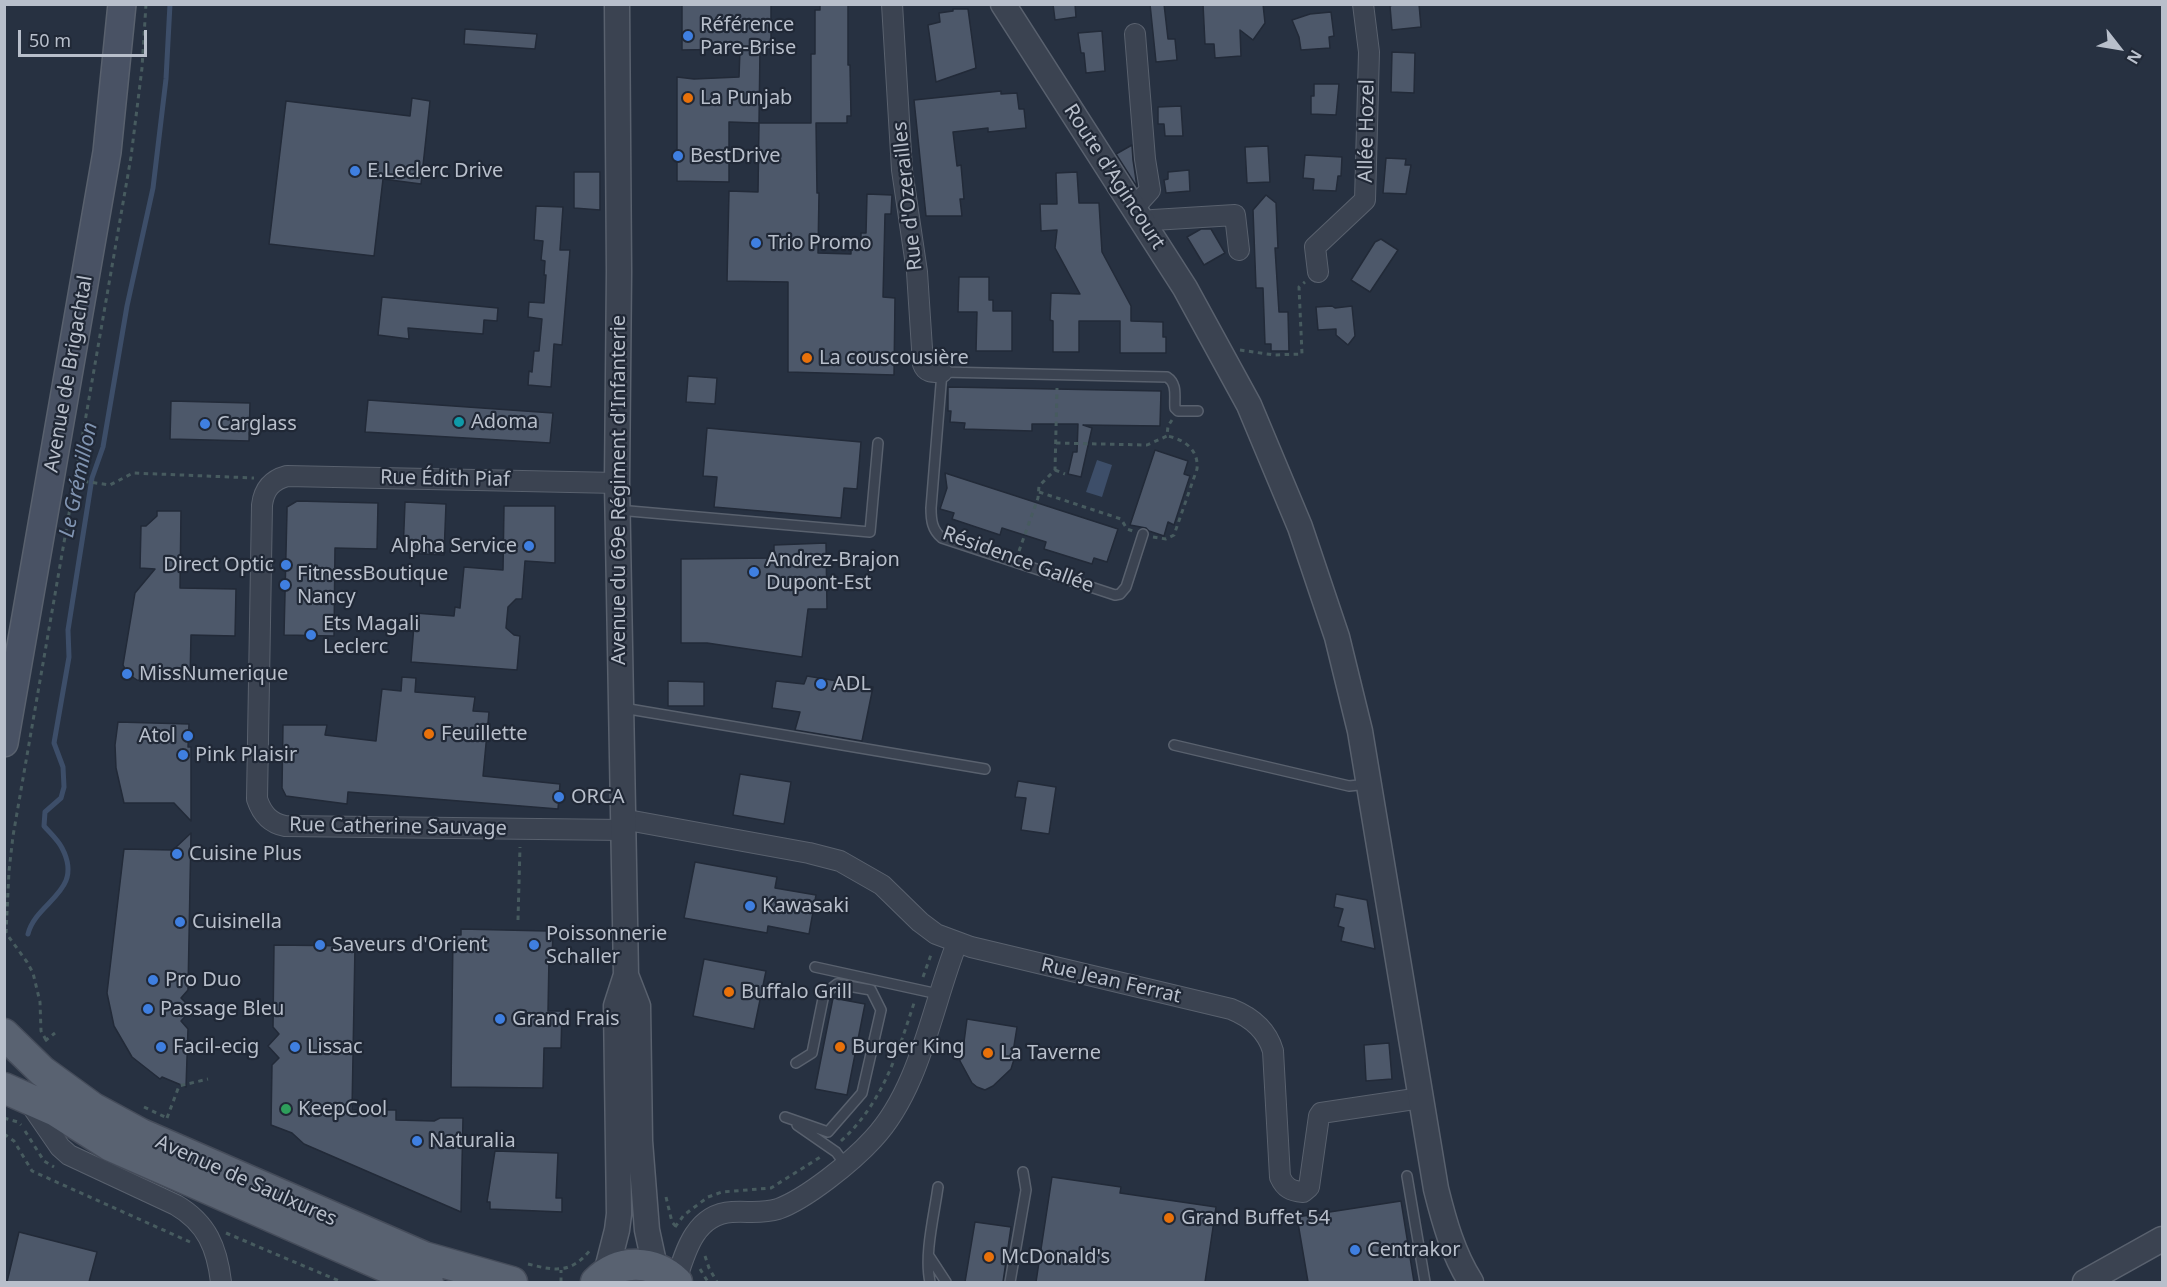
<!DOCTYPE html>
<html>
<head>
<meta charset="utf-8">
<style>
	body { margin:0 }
	#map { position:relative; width:2167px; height:1287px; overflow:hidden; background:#273141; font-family:"Noto Sans",sans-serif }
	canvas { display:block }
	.frame { position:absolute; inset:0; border:6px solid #b8bfcb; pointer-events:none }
	.north { position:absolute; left:2089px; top:18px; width:60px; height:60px; -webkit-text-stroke:4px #202836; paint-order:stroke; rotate:121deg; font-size:16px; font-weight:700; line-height:24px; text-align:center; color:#b8bfcb }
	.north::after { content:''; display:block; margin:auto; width:21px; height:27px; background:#b8bfcb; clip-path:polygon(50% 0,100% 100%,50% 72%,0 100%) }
	.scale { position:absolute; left:18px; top:30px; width:129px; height:27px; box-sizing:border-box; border:3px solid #b8bfcb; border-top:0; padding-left:8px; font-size:18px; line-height:21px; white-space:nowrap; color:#b8bfcb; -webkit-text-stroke:4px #202836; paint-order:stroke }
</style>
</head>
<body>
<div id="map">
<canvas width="2167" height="1287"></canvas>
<div class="frame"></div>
<div class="north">N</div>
<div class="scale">50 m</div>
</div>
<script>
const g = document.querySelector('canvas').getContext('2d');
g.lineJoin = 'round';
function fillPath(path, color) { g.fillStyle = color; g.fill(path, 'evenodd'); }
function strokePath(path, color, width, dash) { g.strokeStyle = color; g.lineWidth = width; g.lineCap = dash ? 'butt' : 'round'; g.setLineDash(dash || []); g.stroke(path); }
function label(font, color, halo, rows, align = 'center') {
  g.font = font + ' "Noto Sans",sans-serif'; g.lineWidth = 4.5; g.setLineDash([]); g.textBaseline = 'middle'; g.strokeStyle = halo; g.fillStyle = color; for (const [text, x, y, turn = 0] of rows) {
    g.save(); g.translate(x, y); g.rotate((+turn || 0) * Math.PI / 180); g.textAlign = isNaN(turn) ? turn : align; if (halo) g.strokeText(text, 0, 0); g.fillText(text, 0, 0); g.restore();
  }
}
fillPath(new Path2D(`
	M1097,460L1112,465L1102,497L1086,492Z`), '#3d4e69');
strokePath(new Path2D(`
	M28,934C36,901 85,892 62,848C58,840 50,833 44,826L45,812L61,798L64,787L63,767L54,743L69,657L68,630L92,478L103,447L127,306L153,188L166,79L170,4`), '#3d4e69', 5);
const building = new Path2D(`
	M682,4H771V49H760L759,123L729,122V182L677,181V77L694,79L739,77L740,49L682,50Z
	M820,4H848V65H850L851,116H847V123H816L817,193H819L818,253L851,254V247H861V233H866L867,194L892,195L891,214H885L883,297L895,298L894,375L788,372V282L727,281L729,191L758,192L759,123H811V54H815V10H820Z
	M1053,4H1075L1076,17L1055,20Z
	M1150,4H1164L1168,39H1175L1177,60L1156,62Z
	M1203,4H1263L1265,23L1253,40L1240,30L1241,56L1215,58L1214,44H1205Z
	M1395,4H1419L1421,27L1392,30L1390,6Z
	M953,9H968L976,68L936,82L928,25L940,22L939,13L953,11Z
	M1331,12L1334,36L1329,37L1330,48L1301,50L1299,37L1292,20L1310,14Z
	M465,29L537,34L535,49L464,44Z
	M1102,31L1105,71L1086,73L1084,53H1081L1078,33Z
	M1392,52L1415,53L1414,93L1391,92Z
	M1314,84H1339L1336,115L1311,114V96H1314Z
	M1001,91V94L1017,93L1019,109H1024L1026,128L988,132V128L953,132L957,166L961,165L964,199H960L962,216H926L914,100Z
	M412,98L430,101L421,184L383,179L374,256L269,244L286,101L410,116Z
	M1181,106L1183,136H1165L1164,124H1158V107Z
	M1132,145L1133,160L1137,187L1116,154Z
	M1268,146L1270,182L1247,183L1245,147Z
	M1305,155L1342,157L1341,176H1338L1336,191L1313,190L1314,179L1303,178Z
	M1386,158L1406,159L1405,165H1411L1406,194L1383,193Z
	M1189,170L1190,191L1166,193L1164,180L1168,179V172Z
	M574,172H600V210L574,208Z
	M1077,172L1079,203H1099L1102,252L1131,306V321L1163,322V337H1166V353H1120V321H1079V352H1053V321L1050,320L1051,293L1080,294L1055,248L1057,230L1041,231L1040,204H1057L1056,173Z
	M1266,195L1276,203L1278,248H1275L1279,312H1288L1289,351H1271V344H1265L1263,288H1256L1253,210Z
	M536,206L563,207L560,250H570L562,345L554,344L551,387L528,385L529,371L532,372L534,351H539L542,319L528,317L529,302L544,303L546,275H544L545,261L541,260L543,241L534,240Z
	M1201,229H1211L1225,253L1204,265L1187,237Z
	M1381,239L1398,250L1370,292L1351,280L1375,242Z
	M959,277H989V300H993V311H1012V351H976L977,312H958Z
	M382,297L498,308L497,321L484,320L483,334L408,328L409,339L378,335Z
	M1332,306L1335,308L1352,306L1355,336L1348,345L1336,335V329L1318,330L1316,307Z
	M688,376L717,378L715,404L686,402Z
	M948,387L1161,391L1160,426L1083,425L1092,428L1081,477L1068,474L1073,452H1077L1078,424H1032V431L964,429L965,423L950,422L951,411H948Z
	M368,400L553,413L550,443L365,432Z
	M171,401L250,403L249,441L170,439Z
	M707,428L861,442L857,489L844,488L841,518L714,507L717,477L703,476Z
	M1155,450L1188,461L1184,474L1190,476L1174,525L1168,522L1164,536L1149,531L1146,528L1130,525Z
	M945,473L1118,529L1107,562L1094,558L1092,564L1044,549L1046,542L1002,528L1000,535L952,519L954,513L940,509L947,488Z
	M297,501L378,503L377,549L335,548L334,636L284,635L287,511V507Z
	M405,502L446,504L444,555L403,553Z
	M504,506H555V563L525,561L522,599H516L508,607L506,628L514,635L520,636L517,670L411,662L415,613L454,616L455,607L460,608L464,567L503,570Z
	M157,511H181L180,588L236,589L235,636L191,635L190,681L137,680L128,674L123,665L135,593L155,569L140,568L141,526H146L157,516Z
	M826,543L827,609H808L802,657L707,643H681V559L774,558V545Z
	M807,676L873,687L862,741L795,730L800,712L772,708L776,681L804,684Z
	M402,677L416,678L415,692L475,697L473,711L489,712L483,776L560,784L558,809L348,792L347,804L286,796L282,788L283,725H327L325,735L376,741L382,689L401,691Z
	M668,681L704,682V706H668Z
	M118,722L189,724L188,747H191V821L174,803H124L116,768L115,745Z
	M740,774L791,782L784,824L733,815Z
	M1018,781L1056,787L1049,834L1021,830L1026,798L1015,797Z
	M191,833L188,990L181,998L192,1009L181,1021L188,1029L186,1087L162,1077L160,1079L132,1057L114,1026L107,993L124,849L173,850Z
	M695,862L777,877L775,888L816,895L809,934L768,926L767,933L684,918Z
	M1336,894L1367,900L1375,949L1341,941L1344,928L1338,926L1343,909L1334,907Z
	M461,929L547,931L553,933L552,958H549L548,1011H562L561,1048H544L543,1088L451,1087L453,935H461Z
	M274,945L355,946L352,1110H396V1120L434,1121L440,1118H463L461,1212L304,1144L292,1133L271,1125L272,1065L279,1058L268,1046L279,1034L273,1027Z
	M704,959L766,971L754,1029L693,1016Z
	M833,998L865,1004L847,1095L815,1089Z
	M967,1019L1017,1027L1013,1052L1016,1053L1011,1069L993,1086L985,1090L977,1087L972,1083L960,1061V1042H964Z
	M1389,1043L1392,1079L1366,1081L1364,1045Z
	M495,1151L558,1153L556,1198H562V1212L490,1209V1202H487Z
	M1052,1177L1121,1187L1120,1193L1216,1207L1205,1282H1036Z
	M1401,1201L1414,1282H1308L1297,1217Z
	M975,1222L1011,1227L1003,1282H965Z
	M19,1232L97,1252L89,1282H7Z`);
fillPath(building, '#4d586a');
strokePath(building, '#222a38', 1.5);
const service = new Path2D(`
	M618,510L870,532L878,443
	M1143,534L1126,587L1120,594L1115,595L942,538C932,530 931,520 931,508L942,372L1167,377C1178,384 1174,397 1175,408L1178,411H1198
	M623,708L985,769
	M1174,745L1349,786L1369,784
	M815,967L938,994
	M785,1117L828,1132L862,1093L881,1010L871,990L837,984L824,994L812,1053L796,1063
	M797,1125L836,1152L845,1164
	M1407,1176L1425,1282
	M929,1256L946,1282
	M930,1282C924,1255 934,1216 938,1187
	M1010,1282L1026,1190L1023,1172`);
const minor = new Path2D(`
	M892,4L902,170L917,272L923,364C926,373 933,372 942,372
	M1132,205L1140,201L1150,190L1145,159L1135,34
	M1145,224L1153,220L1235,215L1239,250
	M1318,272L1315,247L1365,200L1369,52L1363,4
	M617,483L287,476C272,480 264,489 262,505L257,799C262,814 270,823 285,826L623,830
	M622,819L809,853L840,861L882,885L920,922L936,934L971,947L1231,1009C1251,1017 1267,1030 1273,1051L1280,1177C1285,1188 1291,1191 1303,1192L1309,1187L1319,1116L1321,1113L1421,1098
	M27,1099L60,1147L69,1155L176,1205C207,1223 217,1248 221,1282
	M676,1281C685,1252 695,1214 732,1212C748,1211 762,1214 778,1209C806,1199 852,1162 873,1139C920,1089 932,1006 957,943`);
const tertiary = new Path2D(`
	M1003,4L1185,288L1249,405L1300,527L1337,637L1360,731L1436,1189C1444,1221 1453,1254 1471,1282
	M626,975L638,1006L640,1141L647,1230L655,1267
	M606,1273L617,1230L619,1214L616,1006L626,975L617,483L619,272L617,4
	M2085,1282L2162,1239`);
const secondary = new Path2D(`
	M4,743L107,152L122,4`);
const primary = new Path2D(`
	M4,1034L42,1071L93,1108L141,1134L424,1257L512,1282
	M4,1088L56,1111L111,1146L402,1274L428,1282
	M596,1282C619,1258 654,1260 677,1282`);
strokePath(service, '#59616e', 12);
strokePath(minor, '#59616e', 22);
strokePath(tertiary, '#59616e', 27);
strokePath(secondary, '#59616e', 30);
strokePath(primary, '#454c5a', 33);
strokePath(new Path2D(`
	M1240,350L1274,355L1302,354L1299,287L1305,282
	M1056,443L1147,445L1167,436L1168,426L1172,420
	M1055,470L1065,474
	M75,480L110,485L133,473L254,478
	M1039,492L1121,519L1127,529L1133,531
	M1153,537L1166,539L1174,535L1197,469C1199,450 1184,439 1167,436
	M1019,551L1038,498L1039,486L1055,470L1057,388
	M518,920L520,847
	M923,977L932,952
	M46,1040L41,1031L40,1002L33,973L27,962L6,933L9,871L13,836L131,157L142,68L146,4
	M45,1041L55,1033
	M144,1107L167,1118
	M4,1118L18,1122L21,1125
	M167,1118L179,1086L208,1079
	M25,1131L44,1161L54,1167
	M4,1134L14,1141L32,1171L190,1242
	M841,1141C883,1103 898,1052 915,1000
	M666,1197L672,1222L678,1229
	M675,1227L684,1215L708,1197L722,1192L771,1188L822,1156
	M226,1233L342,1282
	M705,1256L709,1268L717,1282
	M528,1264C556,1271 571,1274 591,1249
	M700,1269L708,1282
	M561,1282V1270`), '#475b5f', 3, [4.5, 4.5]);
strokePath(service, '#3b4351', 9);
strokePath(minor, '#3b4351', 20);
strokePath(tertiary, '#3b4351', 24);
strokePath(secondary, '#495264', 27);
strokePath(primary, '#596271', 30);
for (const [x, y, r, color] of [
	[688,36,6,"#3f7fe0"],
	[688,98,6,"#e8710a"],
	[678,156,6,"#3f7fe0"],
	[355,171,6,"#3f7fe0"],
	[756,243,6,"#3f7fe0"],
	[807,358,6,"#e8710a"],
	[459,422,6,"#0f9aa8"],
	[205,424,6,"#3f7fe0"],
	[529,546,6,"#3f7fe0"],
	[286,565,6,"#3f7fe0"],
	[754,572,6,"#3f7fe0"],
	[285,585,6,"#3f7fe0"],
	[311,635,6,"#3f7fe0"],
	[127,674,6,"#3f7fe0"],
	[821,684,6,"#3f7fe0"],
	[429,734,6,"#e8710a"],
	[188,736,6,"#3f7fe0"],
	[183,755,6,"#3f7fe0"],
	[559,797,6,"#3f7fe0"],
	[177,854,6,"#3f7fe0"],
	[750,906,6,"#3f7fe0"],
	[180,922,6,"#3f7fe0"],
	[320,945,6,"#3f7fe0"],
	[534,945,6,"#3f7fe0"],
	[153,980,6,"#3f7fe0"],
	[729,992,6,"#e8710a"],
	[148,1009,6,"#3f7fe0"],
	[500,1019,6,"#3f7fe0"],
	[161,1047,6,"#3f7fe0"],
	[295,1047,6,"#3f7fe0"],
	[840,1047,6,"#e8710a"],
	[988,1053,6,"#e8710a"],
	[286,1109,6,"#2e9e5b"],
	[417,1141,6,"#3f7fe0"],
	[1169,1218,6,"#e8710a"],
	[1355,1250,6,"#3f7fe0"],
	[989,1257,6,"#e8710a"]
]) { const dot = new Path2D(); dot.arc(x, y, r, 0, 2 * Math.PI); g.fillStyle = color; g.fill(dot); strokePath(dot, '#202836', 2); }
label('20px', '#b8bfcb', '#202836', [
	["Référence",700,25],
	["Pare-Brise",700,48],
	["La Punjab",700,98],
	["BestDrive",690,156],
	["E.Leclerc Drive",367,171],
	["Trio Promo",768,243],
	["La couscousière",819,358],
	["Adoma",471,422],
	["Carglass",217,424],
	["Alpha Service",517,546,"right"],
	["Andrez-Brajon",766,560],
	["Dupont-Est",766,583],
	["Direct Optic",274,565,"right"],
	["FitnessBoutique",297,574],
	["Nancy",297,597],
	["Ets Magali",323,624],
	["Leclerc",323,647],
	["MissNumerique",139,674],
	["ADL",833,684],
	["Feuillette",441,734],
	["Atol",176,736,"right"],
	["Pink Plaisir",195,755],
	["ORCA",571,797],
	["Cuisine Plus",189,854],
	["Kawasaki",762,906],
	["Cuisinella",192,922],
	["Poissonnerie",546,934],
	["Schaller",546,957],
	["Saveurs d'Orient",332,945],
	["Pro Duo",165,980],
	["Buffalo Grill",741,992],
	["Passage Bleu",160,1009],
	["Grand Frais",512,1019],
	["Facil-ecig",173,1047],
	["Lissac",307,1047],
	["Burger King",852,1047],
	["La Taverne",1000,1053],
	["KeepCool",298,1109],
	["Naturalia",429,1141],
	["Grand Buffet 54",1181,1218],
	["Centrakor",1367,1250],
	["McDonald's",1001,1257]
], 'left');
label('20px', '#b8bfcb', '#202836', [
	["Allée Hozel",1367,131,-89],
	["Route d'Agincourt",1114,177,57],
	["Rue d'Ozerailles",908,196,-96],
	["Avenue de Brigachtal",69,374,-80],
	["Rue Édith Piaf",445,479,1],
	["Avenue du 69e Régiment d'Infanterie",619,490,-90],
	["Résidence Gallée",1018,560,20],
	["Rue Catherine Sauvage",398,827,1],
	["Rue Jean Ferrat",1111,981,13],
	["Avenue de Saulxures",246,1181,24]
]);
label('italic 21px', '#8094b1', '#202836', [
	["Le Grémillon",79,480,-78]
]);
</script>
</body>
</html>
